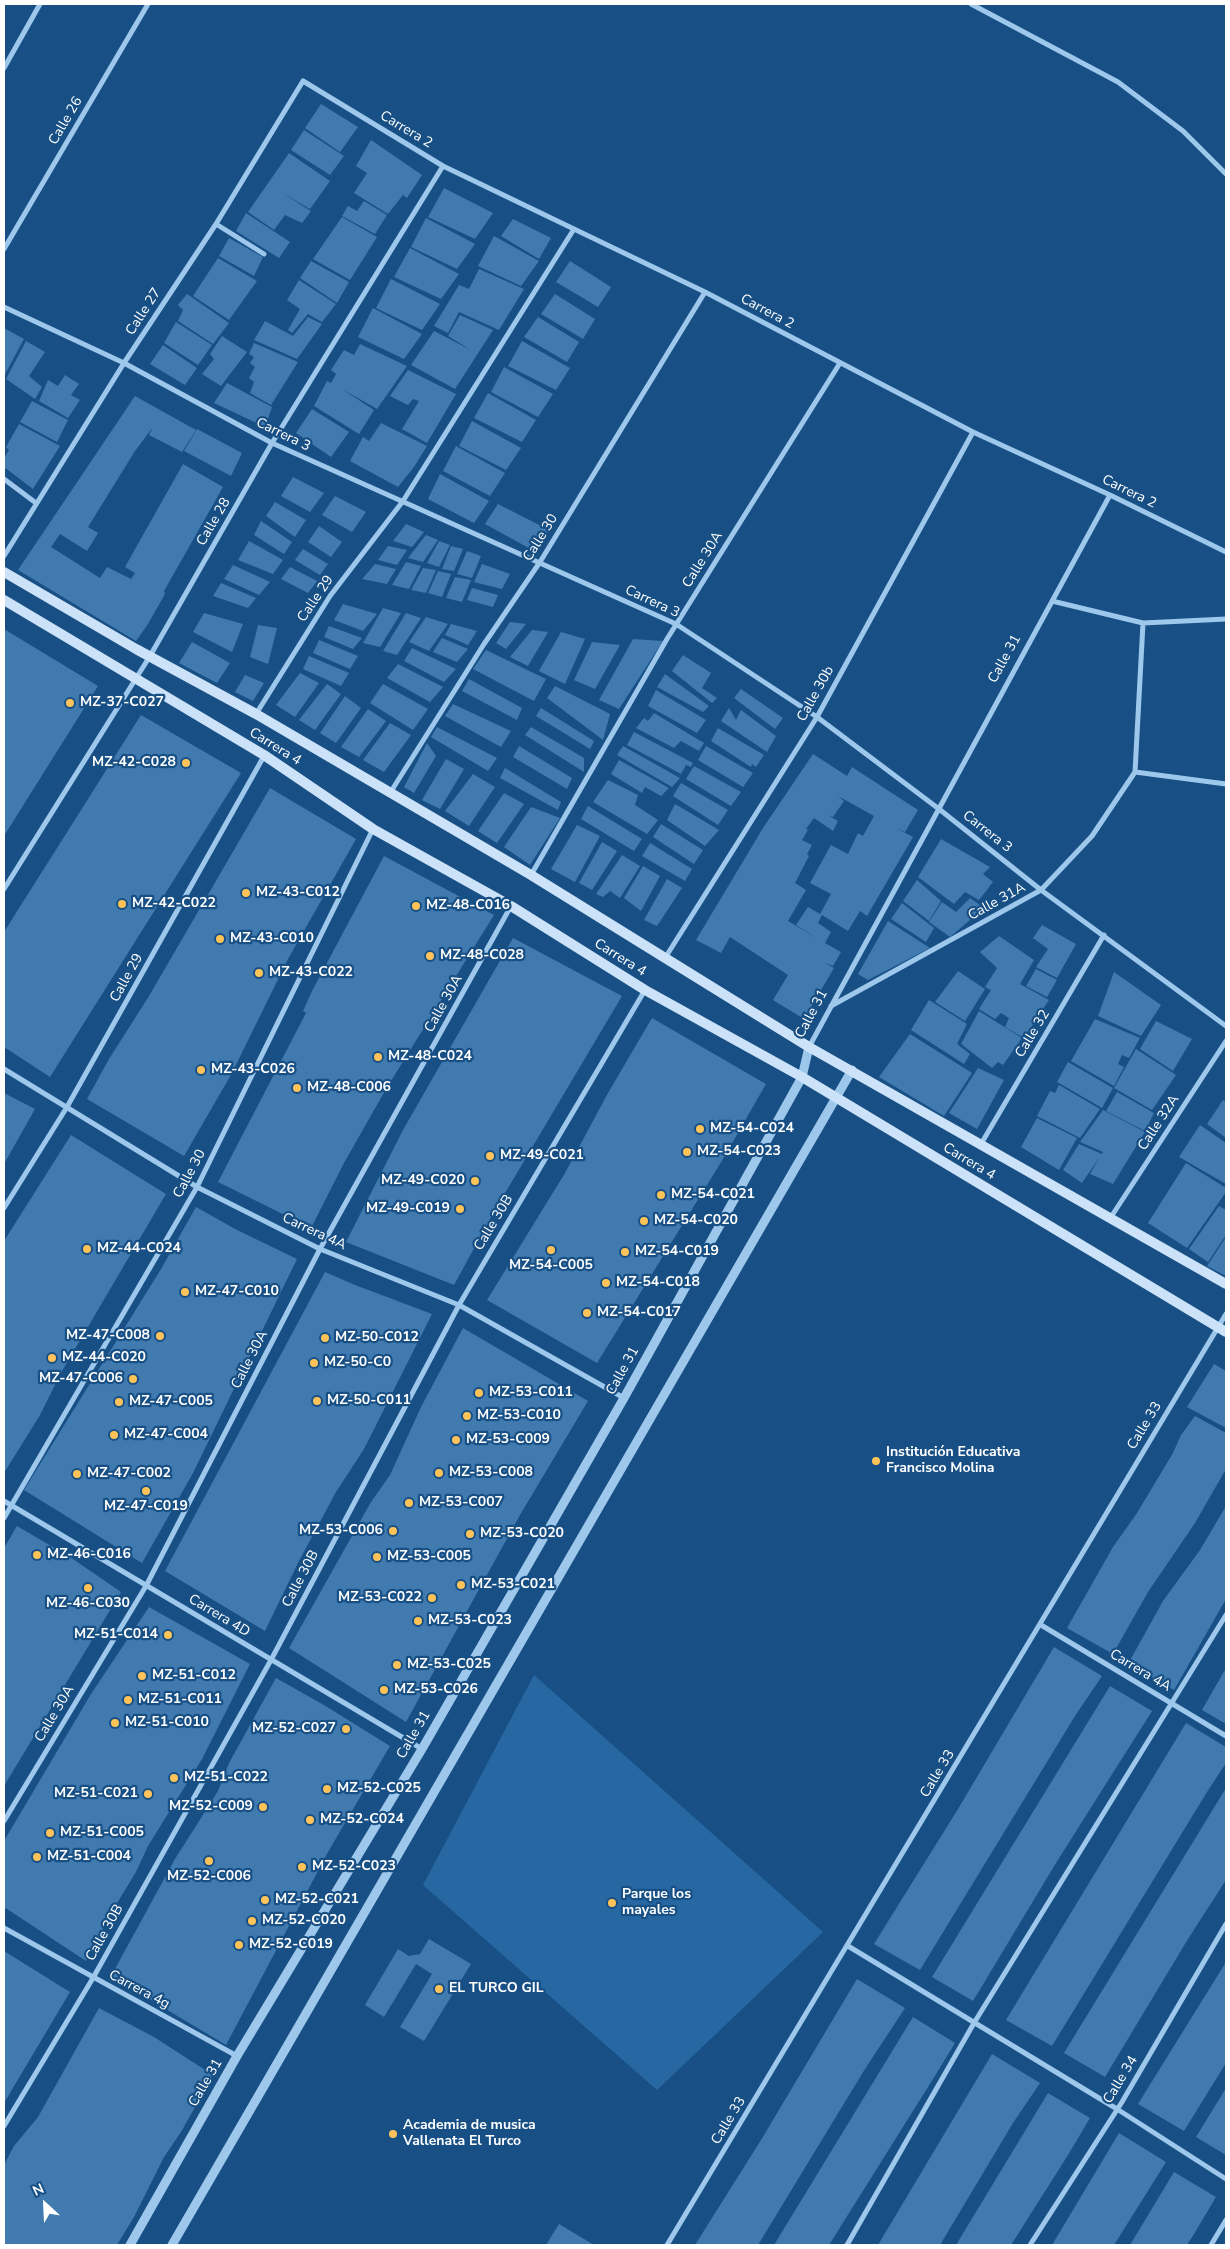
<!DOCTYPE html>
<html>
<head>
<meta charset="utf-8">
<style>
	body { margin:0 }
	#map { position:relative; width:1230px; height:2249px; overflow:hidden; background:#185085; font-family:"Nunito Sans",sans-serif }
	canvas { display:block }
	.frame { position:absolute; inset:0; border:5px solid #fff; pointer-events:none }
	.north { position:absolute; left:20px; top:2179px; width:50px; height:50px; -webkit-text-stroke:4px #185085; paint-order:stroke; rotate:335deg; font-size:14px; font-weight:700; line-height:20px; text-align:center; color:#fff }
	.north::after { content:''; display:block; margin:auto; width:18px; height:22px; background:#fff; clip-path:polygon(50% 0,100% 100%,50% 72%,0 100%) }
</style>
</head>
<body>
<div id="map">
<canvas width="1230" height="2249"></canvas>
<div class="frame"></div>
<div class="north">N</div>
</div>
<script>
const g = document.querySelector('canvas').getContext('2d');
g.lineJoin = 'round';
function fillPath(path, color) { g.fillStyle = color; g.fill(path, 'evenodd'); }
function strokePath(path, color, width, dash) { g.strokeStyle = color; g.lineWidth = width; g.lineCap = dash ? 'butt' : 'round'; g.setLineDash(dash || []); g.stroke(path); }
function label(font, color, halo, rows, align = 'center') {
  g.font = font + ' "Nunito Sans",sans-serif'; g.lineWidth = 4.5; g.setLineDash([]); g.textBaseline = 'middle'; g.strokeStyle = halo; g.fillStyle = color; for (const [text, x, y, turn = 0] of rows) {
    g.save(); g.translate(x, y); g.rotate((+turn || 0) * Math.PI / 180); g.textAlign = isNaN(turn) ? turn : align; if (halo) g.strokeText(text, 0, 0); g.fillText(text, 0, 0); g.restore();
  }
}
fillPath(new Path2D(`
	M534,1675L823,1932L657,2090L423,1885Z`), '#2768a3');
fillPath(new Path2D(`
	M321,104L358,127L340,152L305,128Z
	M304,130L344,156L330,175L291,150Z
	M371,140L422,175L407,198L403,195L388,214L354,193L367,173L356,166Z
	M289,153L330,181L310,209L281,192L311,211L302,223L285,215L274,230L248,212Z
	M444,188L493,213L475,239L428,217Z
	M364,201L387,215L375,234L342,216L348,206L357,211Z
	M246,213L290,242L279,258L236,231Z
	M342,217L377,237L350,280L313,259Z
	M426,218L475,244L457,269L411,247Z
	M513,219L551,238L539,259L501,236Z
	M494,236L539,261L521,286L478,266Z
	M229,238L263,257L254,276L219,256Z
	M410,248L459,274L441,299L394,277Z
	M218,258L257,281L229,320L193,296Z
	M311,261L349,282L337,303L300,278Z
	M570,261L611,287L598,307L556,282Z
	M479,269L524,289L499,330L459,312L448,333L434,326L459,285L469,289Z
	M391,279L440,304L422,330L376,308Z
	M299,280L336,304L322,322L308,314L292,333L288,330L300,309L287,300Z
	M187,294L229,323L213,344L178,321L183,310L178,305Z
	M555,294L595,319L583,339L541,314Z
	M373,308L422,334L404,359L358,337Z
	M460,315L493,330L455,389L411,365L434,331L471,350L448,336Z
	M308,317L322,324L297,359L254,340L265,321L293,336Z
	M538,317L579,342L567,362L524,337Z
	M176,322L212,345L198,365L164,343Z
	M4,328L24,339L4,376Z
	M222,336L247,352L221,386L202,374L214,359L210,354Z
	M26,341L45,352L29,376L42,387L35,399L6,379Z
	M522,341L570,368L556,390L508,366Z
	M254,343L298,362L271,405L250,393L254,382L249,378L255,367L250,363L254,357L249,354Z
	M360,344L407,366L377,409L342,389L374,410L359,434L314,406L327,381L331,383L336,374L331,370L344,350L354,355Z
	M163,345L197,368L185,385L150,364Z
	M504,367L553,394L538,417L491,392Z
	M408,370L456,394L427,443L402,429L419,401L413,399L408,405L390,396Z
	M65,375L79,384L71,395L80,400L68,418L39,401L48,380L58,386Z
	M227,383L272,407L265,427L214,403Z
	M488,393L536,420L522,442L474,418Z
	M135,396L196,430L182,452L149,435L153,427L135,451L88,527L98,533L87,551L60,534L51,547L100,578L107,567L131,579L135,573L125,567L183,464L223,487L164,591L165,594L148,624L136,641L18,570Z
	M32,401L68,420L57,442L20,422Z
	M312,409L349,432L331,457L296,433Z
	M472,421L521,448L506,470L459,446Z
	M381,423L427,446L414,467L398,487L350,461L363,437L369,441Z
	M19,424L60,446L33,489L4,467V458L9,450L6,447Z
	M197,429L242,453L231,476L184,451Z
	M456,446L505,473L490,496L443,471Z
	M440,474L489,501L474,523L428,499Z
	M293,477L324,493L310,512L281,496Z
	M335,496L366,512L352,532L322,515Z
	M275,502L306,520L295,537L266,516Z
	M498,504L549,530L536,552L485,524Z
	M261,521L292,542L284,554L254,535Z
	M406,524L424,532L412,547L393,541Z
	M319,526L342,542L331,557L308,542Z
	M426,535L438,540L423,562L408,558Z
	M249,541L283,560L273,574L238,560Z
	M439,541L450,545L439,567L427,563Z
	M388,546L407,550L397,565L378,560Z
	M451,546L463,549L454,571L442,569Z
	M303,549L328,564L320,575L295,560Z
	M467,551L481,556L472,578L457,574Z
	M406,562L421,566L409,589L392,585Z
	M375,564L396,569L387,584L362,579Z
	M482,564L510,574L502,589L474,582Z
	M233,565L270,582L259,595L224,579Z
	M290,567L317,581L308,593L281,579Z
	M423,568L436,570L426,593L411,590Z
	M438,571L451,574L442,597L428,593Z
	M455,577L471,580L462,602L446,598Z
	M221,583L256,598L248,608L213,596Z
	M472,588L498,595L493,607L467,600Z
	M343,604L377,614L363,631L334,620Z
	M383,608L401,613L380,647L363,643Z
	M204,613L243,624L232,652L193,632Z
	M406,613L421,618L397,655L383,651Z
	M426,617L448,624L429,651L409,642Z
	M510,622L526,624L506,649L496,643Z
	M451,624L477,631L468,645L445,635Z
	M258,625L277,628L268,664L250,657Z
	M329,626L362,638L353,649L324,637Z
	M4,629L98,686L4,836Z
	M532,630L548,632L528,666L510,657Z
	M561,632L585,639L565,684L539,671Z
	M442,638L468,649L457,662L433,652Z
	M633,639L663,641L619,709L599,700Z
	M319,640L358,656L350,669L313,653Z
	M192,642L230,663L217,683L179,663Z
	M592,642L620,645L595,689L574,680Z
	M412,648L456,669L444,682L404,661Z
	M486,650L546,679L534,701L473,669Z
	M683,655L711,673L702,688L717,698L712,703L672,671Z
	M309,656L349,673L341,686L303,669Z
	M398,664L443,687L430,702L387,678Z
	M300,673L319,683L295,717L276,705Z
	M665,674L709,706L703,712L657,687Z
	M245,675L264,683L253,701L235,692Z
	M469,679L522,708L517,720L462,691Z
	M327,684L341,694L315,730L299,720Z
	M383,684L428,709L413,730L370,703Z
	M555,686L610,714L603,740L547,698Z
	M741,689L783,718L775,729L734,698Z
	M656,690L706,720L697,733L648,706Z
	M345,696L361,708L336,743L320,733Z
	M453,704L511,731L501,747L445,716Z
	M541,708L594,741L590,749L536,716Z
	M729,708L736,720L741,710L776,736L767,752L721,721Z
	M368,709L386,721L359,757L341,747Z
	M654,713L704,743L699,751L681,741L674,748L636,728L644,718L648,721Z
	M141,715L241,773L50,1077L4,1047V932Z
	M390,723L411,735L384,772L363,760Z
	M437,727L497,758L488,771L431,737Z
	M531,727L584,758V772L525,735Z
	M718,728L764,755L756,767L752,764L751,767L711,741Z
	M634,732L693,763L691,767L686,765L681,774L627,745Z
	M427,743L436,756L414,793L404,787Z
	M519,746L572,778L567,789L513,757Z
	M623,746L680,778L672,787L617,755Z
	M706,746L753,773L743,787L698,760Z
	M813,754L847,776L852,767L918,810L905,832L896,828L913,837L867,916L860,911L848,931L822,915L818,923L831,932L825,943L841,952L833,966L825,963L834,968L804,1019L773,1000L788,975L730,937L721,953L696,940L763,828ZM838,796L874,816L863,836L858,833L848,854L831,845L810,883L831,894L820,914L808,907L796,925L818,939L788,921L806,890L795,883L809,856L807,854L812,845L802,840L808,830L806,829L814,818L833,831L838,821L828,815L833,817L844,801Z
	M446,759L464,769L440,809L422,800Z
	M619,760L669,788L661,796L645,787L642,793L611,774Z
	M694,766L741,792L731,806L686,779Z
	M505,768L561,802L558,810L500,778Z
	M473,774L495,787L469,826L445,811Z
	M608,780L638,795L635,805L658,820L647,834L593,802Z
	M681,783L728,810L718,825L673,796Z
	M270,788L356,839L288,959L232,1073L184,1156L87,1099L109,1059L149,996Z
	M504,793L524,804L497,843L478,831Z
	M675,804L719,830L705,846L667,820Z
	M588,806L642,839L634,851L581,819Z
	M531,807L560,818L530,865L504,847Z
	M661,824L703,850L694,864L653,837Z
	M577,825L600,836L575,882L551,869Z
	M941,839L990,867L983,874L993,882L979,900L965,892L954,904L918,877Z
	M602,842L617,851L592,890L579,883Z
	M650,843L692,869L685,881L642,856Z
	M622,855L640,866L620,898L610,891L603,897L596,894Z
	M384,856L494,915L386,1089L344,1163L311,1228L218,1182L306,1013L303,1011L312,991Z
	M643,866L660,876L641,911L624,898Z
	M667,879L682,888L657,926L644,920Z
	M917,880L941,901L929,921L903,901Z
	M970,898L984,908L950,937L929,922L942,902L956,912Z
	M902,903L934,928L926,942L891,919Z
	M888,921L930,948L868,980L858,974Z
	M1042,925L1076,944L1057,978L1036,967L1048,949L1033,938Z
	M999,936L1034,960L1020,984L1049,1000L1024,1038L1005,1027L1009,1018L1001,1013L995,1019L979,1009L991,990L985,987L997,968L980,952Z
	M513,938L622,996L495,1210L454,1285L346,1242L403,1130Z
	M1036,969L1057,980L1047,997L1026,986Z
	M958,971L985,989L965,1021L935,1002Z
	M1114,972L1161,1005L1141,1036L1098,1016Z
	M929,1000L967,1024L957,1044L970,1054L964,1064L911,1030Z
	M979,1011L1022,1038L1003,1065L998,1062L992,1068L961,1044Z
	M652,1018L766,1084L723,1159L597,1363L487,1300L565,1173L608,1093Z
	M1095,1019L1140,1038L1129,1058L1122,1055L1118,1064L1124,1067L1114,1086L1071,1061Z
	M1156,1021L1192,1039L1173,1071L1140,1049Z
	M910,1034L972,1073L944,1116L879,1077Z
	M1136,1049L1176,1075L1152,1110L1114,1088Z
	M1068,1062L1113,1088L1102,1108L1057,1082Z
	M978,1068L1004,1080L977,1129L949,1113Z
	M1059,1085L1100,1109L1080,1138L1037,1116L1050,1091L1055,1093Z
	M1117,1092L1154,1113L1145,1131L1106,1111Z
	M4,1093L35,1109L4,1164Z
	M1223,1100L1226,1102V1138L1207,1124Z
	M1103,1110L1145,1132L1113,1184L1090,1174L1099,1158L1082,1183L1063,1170L1079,1144L1102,1154L1103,1152L1080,1142Z
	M1037,1118L1077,1138L1059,1170L1021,1147Z
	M1200,1125L1226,1143V1184L1179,1157Z
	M71,1135L166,1194L62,1371L40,1415L4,1473V1241Z
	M1186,1163L1226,1188V1192L1187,1248L1148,1223Z
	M1219,1206L1226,1210V1235L1208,1262L1189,1249Z
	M196,1207L237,1230L297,1259L193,1473L142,1563L24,1490L161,1269Z
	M1226,1237V1276L1207,1266Z
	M325,1272L355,1285L432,1314L364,1449L336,1492L299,1561L265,1631L165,1571Z
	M463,1328L588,1401L520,1515L406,1722L289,1648L371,1502L390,1475L421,1407Z
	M1214,1364L1226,1371V1428L1187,1407Z
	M1195,1416L1226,1433V1469L1195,1523L1148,1592L1113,1654L1067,1628L1113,1547L1137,1513L1173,1453L1181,1435Z
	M1226,1506V1599L1174,1690L1128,1664L1163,1601L1200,1550Z
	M17,1526L70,1557L121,1592L4,1786V1548Z
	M149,1607L250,1664L202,1759L148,1846L136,1872L111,1913L86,1961L4,1907V1841L91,1694Z
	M1054,1647L1102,1676L1075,1716L920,1970L874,1944L958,1809Z
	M1226,1668V1724L1202,1710Z
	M276,1678L324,1705L390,1746L328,1852L226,2045L139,1993L110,1978L175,1859L218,1791L229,1763Z
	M1110,1686L1152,1711L1056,1863L973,2001L932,1977Z
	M1186,1723L1226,1747V1763L1207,1792L1052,2046L1006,2020Z
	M1226,1788V1880L1188,1939L1105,2077L1064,2053Z
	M429,1939L471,1964L424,2041L400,2027L432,1974L416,1964L384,2017L365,2005L398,1949L409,1956L420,1954Z
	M4,1951L70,1992L4,2103Z
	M1226,1962V2063L1184,2131L1138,2104Z
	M857,1979L905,2008L865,2069L758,2245H695L761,2140Z
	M99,2008L154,2037L213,2075L181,2132L164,2157L134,2217L117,2245H4V2165L14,2146L38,2117Z
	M913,2017L955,2043L933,2079L829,2245H774Z
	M992,2054L1040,2083L1013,2123L940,2245H878Z
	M1226,2088V2155L1196,2137Z
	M1048,2093L1090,2118L1068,2155L1011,2245H956Z
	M1119,2133L1166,2162L1114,2245H1052Z
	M1174,2172L1216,2197L1194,2234L1187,2245H1130Z
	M559,2224L594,2245H546Z`), '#417aaf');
strokePath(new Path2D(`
	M971,4L1118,82L1183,131L1226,174
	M4,68L40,4
	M216,224L264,254
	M4,249L148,4
	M4,307L124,363L272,443L676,624L817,717L939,809L1041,890L1226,1026
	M4,479L36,503
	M4,556L124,363L216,224L303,81L443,166L705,292L973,432L1110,495L1226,552
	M1052,601L1143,623L1226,619
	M256,714L330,596L403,501L574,229
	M1135,772L1143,623
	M1135,772L1226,784
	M390,793L484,644L540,562L705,292
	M531,875L667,639L840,363
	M4,889L150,656L272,443L443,166
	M665,958L817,717L973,432
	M831,1006L1041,890L1092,836L1135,772
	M809,1047L1110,495
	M4,1069L197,1187L320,1249L459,1305L624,1398
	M981,1144L1104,935
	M4,1208L67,1107L264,756
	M1111,1217L1226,1041
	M4,1501L422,1749
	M4,1518L197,1187L373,829
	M1041,1625L1226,1736
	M4,1821L146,1586L320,1249L511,906
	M4,1928L237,2056
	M848,1946L1117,2109L1226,2179
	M4,2126L93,1978L271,1660L459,1305L645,990
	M667,2245L1226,1314
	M847,2245L974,2023L1226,1615
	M1030,2245L1122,2102L1226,1924
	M1211,2245L1226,2220`), '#9ec7ec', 5);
strokePath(new Path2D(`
	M130,2245L237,2056L422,1749L624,1398L802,1077L809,1047
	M172,2245L852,1070`), '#9ec7ec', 9);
strokePath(new Path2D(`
	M4,572L136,649L256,714L531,875L809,1047L1226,1284
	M4,600L264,755L373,829L511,906L645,990L802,1077L1226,1332`), '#cbe2f9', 10);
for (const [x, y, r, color] of [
	[70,703,5,"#ffc35a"],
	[186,763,5,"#ffc35a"],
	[246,893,5,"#ffc35a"],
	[122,904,5,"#ffc35a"],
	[416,906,5,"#ffc35a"],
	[220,939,5,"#ffc35a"],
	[430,956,5,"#ffc35a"],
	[259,973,5,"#ffc35a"],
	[378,1057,5,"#ffc35a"],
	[201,1070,5,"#ffc35a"],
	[297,1088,5,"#ffc35a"],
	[700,1129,5,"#ffc35a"],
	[687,1152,5,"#ffc35a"],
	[490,1156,5,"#ffc35a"],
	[475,1181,5,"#ffc35a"],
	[661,1195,5,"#ffc35a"],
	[460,1209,5,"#ffc35a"],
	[644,1221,5,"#ffc35a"],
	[87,1249,5,"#ffc35a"],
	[551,1250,5,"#ffc35a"],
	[625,1252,5,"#ffc35a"],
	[606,1283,5,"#ffc35a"],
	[185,1292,5,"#ffc35a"],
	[587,1313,5,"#ffc35a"],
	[160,1336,5,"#ffc35a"],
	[325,1338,5,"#ffc35a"],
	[52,1358,5,"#ffc35a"],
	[314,1363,5,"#ffc35a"],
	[133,1379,5,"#ffc35a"],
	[479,1393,5,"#ffc35a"],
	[317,1401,5,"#ffc35a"],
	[119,1402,5,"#ffc35a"],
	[467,1416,5,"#ffc35a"],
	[114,1435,5,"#ffc35a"],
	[456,1440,5,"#ffc35a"],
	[876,1461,5,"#ffc35a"],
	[439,1473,5,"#ffc35a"],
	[77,1474,5,"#ffc35a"],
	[146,1491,5,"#ffc35a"],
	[409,1503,5,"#ffc35a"],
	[393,1531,5,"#ffc35a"],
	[470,1534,5,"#ffc35a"],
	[37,1555,5,"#ffc35a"],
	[377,1557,5,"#ffc35a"],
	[461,1585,5,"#ffc35a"],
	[88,1588,5,"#ffc35a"],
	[432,1598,5,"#ffc35a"],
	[418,1621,5,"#ffc35a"],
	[168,1635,5,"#ffc35a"],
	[397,1665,5,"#ffc35a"],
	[142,1676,5,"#ffc35a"],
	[384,1690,5,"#ffc35a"],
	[128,1700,5,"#ffc35a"],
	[115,1723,5,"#ffc35a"],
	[346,1729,5,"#ffc35a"],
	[174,1778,5,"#ffc35a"],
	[327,1789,5,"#ffc35a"],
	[148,1794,5,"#ffc35a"],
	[263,1807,5,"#ffc35a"],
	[310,1820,5,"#ffc35a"],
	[50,1833,5,"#ffc35a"],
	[37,1857,5,"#ffc35a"],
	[209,1861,5,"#ffc35a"],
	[302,1867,5,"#ffc35a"],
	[265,1900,5,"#ffc35a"],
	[612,1903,5,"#ffc35a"],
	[252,1921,5,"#ffc35a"],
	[239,1945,5,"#ffc35a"],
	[439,1989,5,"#ffc35a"],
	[393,2134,5,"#ffc35a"]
]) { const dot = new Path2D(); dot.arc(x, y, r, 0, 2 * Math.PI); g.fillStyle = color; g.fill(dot); strokePath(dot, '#185085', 2); }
label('14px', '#fff', '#185085', [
	["Calle 26",66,121,-60],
	["Carrera 2",406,130,31],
	["Calle 27",144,312,-57],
	["Carrera 2",767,312,28],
	["Carrera 3",283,435,26],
	["Carrera 2",1129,492,26],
	["Calle 28",214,522,-60],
	["Calle 30",541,538,-58],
	["Calle 30A",703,560,-58],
	["Calle 29",316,599,-56],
	["Carrera 3",652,602,25],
	["Calle 31",1005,659,-61],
	["Calle 30b",816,694,-61],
	["Carrera 4",275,747,32],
	["Carrera 3",987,832,38],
	["Calle 31A",997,902,-29],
	["Carrera 4",620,958,32],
	["Calle 29",127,978,-61],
	["Calle 30A",444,1004,-61],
	["Calle 31",812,1014,-62],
	["Calle 32",1033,1034,-59],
	["Calle 32A",1159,1123,-57],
	["Carrera 4",969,1162,31],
	["Calle 30",190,1174,-62],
	["Calle 30B",494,1223,-59],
	["Carrera 4A",314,1232,25],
	["Calle 30A",250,1360,-63],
	["Calle 31",623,1371,-61],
	["Calle 33",1145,1426,-59],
	["Calle 30B",301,1579,-62],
	["Carrera 4D",219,1616,31],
	["Carrera 4A",1140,1671,31],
	["Calle 30A",55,1714,-59],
	["Calle 31",414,1735,-60],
	["Calle 33",938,1774,-59],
	["Calle 30B",105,1933,-61],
	["Carrera 4g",139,1990,28],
	["Calle 34",1121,2080,-59],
	["Calle 31",206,2083,-60],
	["Calle 33",729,2121,-59]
]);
label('bold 14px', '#fff', '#185085', [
	["MZ-37-C027",80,703],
	["MZ-42-C028",176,763,"right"],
	["MZ-43-C012",256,893],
	["MZ-42-C022",132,904],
	["MZ-48-C016",426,906],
	["MZ-43-C010",230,939],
	["MZ-48-C028",440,956],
	["MZ-43-C022",269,973],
	["MZ-48-C024",388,1057],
	["MZ-43-C026",211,1070],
	["MZ-48-C006",307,1088],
	["MZ-54-C024",710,1129],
	["MZ-54-C023",697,1152],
	["MZ-49-C021",500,1156],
	["MZ-49-C020",465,1181,"right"],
	["MZ-54-C021",671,1195],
	["MZ-49-C019",450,1209,"right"],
	["MZ-54-C020",654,1221],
	["MZ-44-C024",97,1249],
	["MZ-54-C019",635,1252],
	["MZ-54-C005",551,1266,"center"],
	["MZ-54-C018",616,1283],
	["MZ-47-C010",195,1292],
	["MZ-54-C017",597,1313],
	["MZ-47-C008",150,1336,"right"],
	["MZ-50-C012",335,1338],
	["MZ-44-C020",62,1358],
	["MZ-50-C0",324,1363],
	["MZ-47-C006",123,1379,"right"],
	["MZ-53-C011",489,1393],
	["MZ-50-C011",327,1401],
	["MZ-47-C005",129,1402],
	["MZ-53-C010",477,1416],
	["MZ-47-C004",124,1435],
	["MZ-53-C009",466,1440],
	["Institución Educativa",886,1453],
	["Francisco Molina",886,1469],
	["MZ-53-C008",449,1473],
	["MZ-47-C002",87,1474],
	["MZ-53-C007",419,1503],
	["MZ-47-C019",146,1507,"center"],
	["MZ-53-C006",383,1531,"right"],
	["MZ-53-C020",480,1534],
	["MZ-46-C016",47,1555],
	["MZ-53-C005",387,1557],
	["MZ-53-C021",471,1585],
	["MZ-53-C022",422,1598,"right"],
	["MZ-46-C030",88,1604,"center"],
	["MZ-53-C023",428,1621],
	["MZ-51-C014",158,1635,"right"],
	["MZ-53-C025",407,1665],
	["MZ-51-C012",152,1676],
	["MZ-53-C026",394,1690],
	["MZ-51-C011",138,1700],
	["MZ-51-C010",125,1723],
	["MZ-52-C027",336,1729,"right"],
	["MZ-51-C022",184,1778],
	["MZ-52-C025",337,1789],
	["MZ-51-C021",138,1794,"right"],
	["MZ-52-C009",253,1807,"right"],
	["MZ-52-C024",320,1820],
	["MZ-51-C005",60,1833],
	["MZ-51-C004",47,1857],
	["MZ-52-C023",312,1867],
	["MZ-52-C006",209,1877,"center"],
	["Parque los",622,1895],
	["mayales",622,1911],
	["MZ-52-C021",275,1900],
	["MZ-52-C020",262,1921],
	["MZ-52-C019",249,1945],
	["EL TURCO GIL",449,1989],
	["Academia de musica",403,2126],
	["Vallenata El Turco",403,2142]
], 'left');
</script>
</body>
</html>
